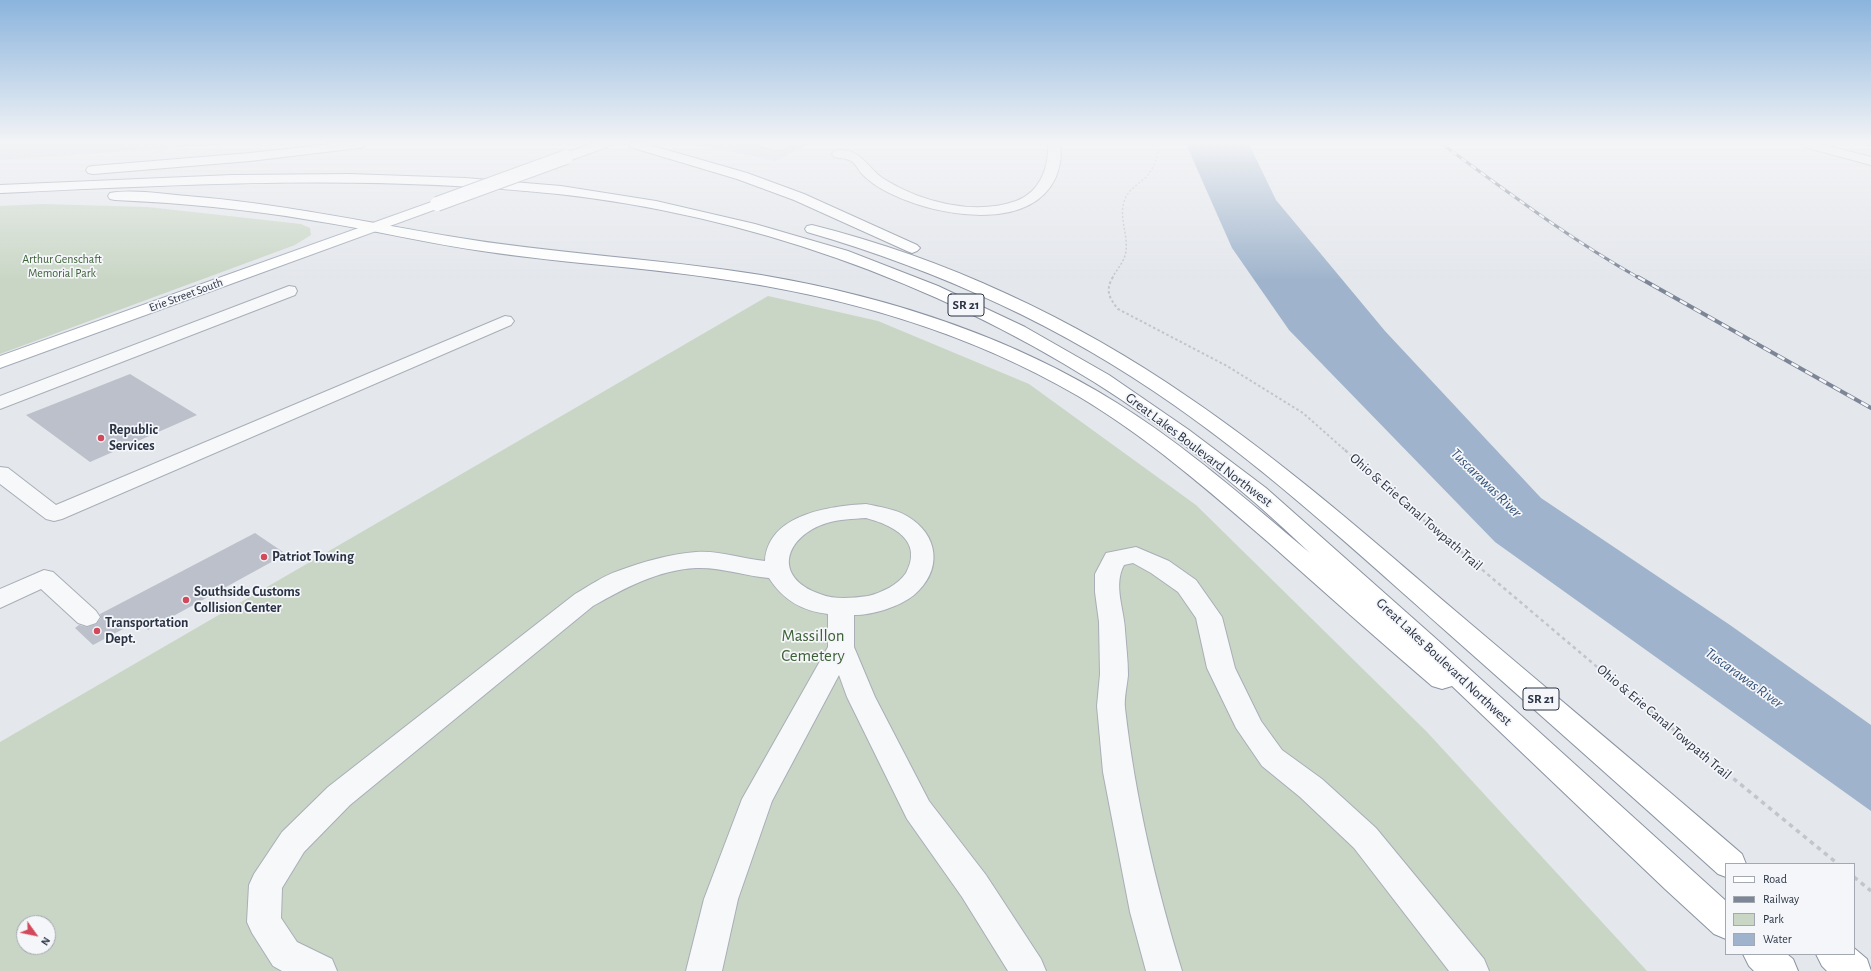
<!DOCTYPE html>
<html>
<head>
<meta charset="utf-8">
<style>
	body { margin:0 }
	#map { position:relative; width:1871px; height:971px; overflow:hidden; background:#e4e7ec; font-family:"Alegreya Sans",sans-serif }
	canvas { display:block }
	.legend { position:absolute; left:1725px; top:863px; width:130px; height:92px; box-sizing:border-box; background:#f4f6f9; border:1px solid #a4a8b1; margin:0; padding:5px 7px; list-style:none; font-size:12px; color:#2b3445 }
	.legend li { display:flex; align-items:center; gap:8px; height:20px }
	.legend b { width:20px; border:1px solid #a4a8b1 }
	.north { position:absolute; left:16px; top:915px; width:40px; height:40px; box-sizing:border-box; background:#f4f6f9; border:1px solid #a4a8b1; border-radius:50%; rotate:123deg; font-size:11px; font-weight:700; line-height:16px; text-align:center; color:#2b3445 }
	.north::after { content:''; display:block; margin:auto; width:14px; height:18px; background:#d1495b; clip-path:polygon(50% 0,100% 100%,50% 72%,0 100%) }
</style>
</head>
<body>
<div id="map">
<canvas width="1871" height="971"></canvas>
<ul class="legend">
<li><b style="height:5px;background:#fff"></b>Road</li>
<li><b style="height:5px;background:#7d8696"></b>Railway</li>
<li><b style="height:11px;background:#c9d6c5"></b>Park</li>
<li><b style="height:11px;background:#9fb4cc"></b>Water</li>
</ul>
<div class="north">N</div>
</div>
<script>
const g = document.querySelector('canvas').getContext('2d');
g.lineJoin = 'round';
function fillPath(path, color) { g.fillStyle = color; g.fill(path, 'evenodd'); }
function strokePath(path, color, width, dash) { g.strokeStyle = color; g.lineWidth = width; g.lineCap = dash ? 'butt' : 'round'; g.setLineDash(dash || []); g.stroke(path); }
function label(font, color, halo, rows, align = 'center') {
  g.font = font + ' "Alegreya Sans",sans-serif'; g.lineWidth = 3.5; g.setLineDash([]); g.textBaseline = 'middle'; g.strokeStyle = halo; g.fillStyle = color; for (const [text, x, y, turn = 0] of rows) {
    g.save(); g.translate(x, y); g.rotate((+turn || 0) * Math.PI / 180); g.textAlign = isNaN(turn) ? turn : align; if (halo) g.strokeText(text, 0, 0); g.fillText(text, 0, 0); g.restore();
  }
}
fillPath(new Path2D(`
	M0,144H231L0,160Z
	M694,144H810L776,161Z`), '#d2d6de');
fillPath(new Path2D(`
	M43,204L148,207L301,224L310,228L311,235L295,245L0,354V206Z
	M768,296L878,321L1029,384L1196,505L1427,732L1647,971H0V742ZM24,923H48V947H24Z`), '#c9d6c5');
fillPath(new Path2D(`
	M1186,144H1249L1276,200L1385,331L1541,498L1730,625L1871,725V811L1495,542L1289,330L1232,248Z`), '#9fb4cc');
fillPath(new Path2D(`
	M130,374L197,415L90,462L26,415Z
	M255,533L286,554L148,630L138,621L93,645L75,628L79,625L87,627L96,624L101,618L100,614Z`), '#bbc0ca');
const minor = new Path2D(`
	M760,144H791C783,154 772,149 762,147Z
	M1048,144H1060C1062,156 1060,168 1055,179C1030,229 950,217 908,201C892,195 875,187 863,175C858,171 857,164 851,161C846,158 839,158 834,157L832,154L834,151C859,145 867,168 884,179C921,202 974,216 1016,201C1040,192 1049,168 1048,144Z
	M1802,144H1821L1871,157V165L1804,147Z
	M289,286L295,287L297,291L295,295L0,409V396Z
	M505,316L511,317L514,321L511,325L62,519L54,521L46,519L0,484V467L8,468L56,505Z
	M866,504C880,507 895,509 907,516C939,535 943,570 914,595C899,607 873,615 854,615V647L875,697L929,801L986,875L1041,959L1046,971H1008L962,897L907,819L847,697L839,675L772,801L738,899L722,971H686L704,899L742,799L828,647V614C802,611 783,600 769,578C745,576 721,567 696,568C658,570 625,588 593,606L350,805L304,852L282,888L281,918L297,942L332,959L337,971H282L273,966L252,933L247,922L249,885L254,874L282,832L328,787L575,594C589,586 603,576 618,571C642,562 670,554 696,552C719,550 742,559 765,561C768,514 830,506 866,504ZM866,518C892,525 924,540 906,573C898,585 881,593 868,596C852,598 835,600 820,594C771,577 785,536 827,523C839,519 853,519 866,518Z
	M1136,547L1169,561L1196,580L1222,617L1235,668L1261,721L1282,750L1322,779L1376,828L1484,959L1489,971H1449L1354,848L1300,797L1262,766L1236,728L1207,668L1196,618L1178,592L1151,573L1133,563L1124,565C1113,585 1124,609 1125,630C1126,645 1128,660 1128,675C1127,686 1124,698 1125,708C1135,797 1156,886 1182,971H1146L1130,912L1103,772L1097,706L1100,674L1099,622L1095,592V574L1106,553Z
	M44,570L53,572L96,611L100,617L96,623L87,626L78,623L41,589L0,608V589Z`);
const major = new Path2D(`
	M592,144H609L607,147L571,160H561L560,157L561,154Z
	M437,200L442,201L444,204L442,207L0,368V356Z`);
const highway = new Path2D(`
	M330,144H365L363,147L359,148L250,161L93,174L88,173L86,170L88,167L93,166L250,153Z
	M628,144H646L747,173L804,194L917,245L920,248L917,251L912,253L907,251L794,200L737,179L630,147Z
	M349,174L465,178L561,186L656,201L755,224L848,251L938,286L1025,327L1109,375L1189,430L1266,488L1442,644L1726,901V939L1714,934L1665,889L1452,686L1442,689L1432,686C1377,639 1323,591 1268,542C1208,490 1147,437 1078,396C967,331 840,295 714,278C639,267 564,263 489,252C429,244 370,229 310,220C246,209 181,203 115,200L110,199L108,196L110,193C133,189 164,194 187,196C275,203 361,221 448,236C552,254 657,258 761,275C885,296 1010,336 1117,403C1186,446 1248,501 1310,553C1244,490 1172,431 1094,382C933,281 747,215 558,194C372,174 186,184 0,193V185L232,175Z
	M812,225C945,258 1075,319 1188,397C1284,462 1371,539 1459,614C1553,694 1648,773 1742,854L1746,864H1726V877L1718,874C1629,793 1538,713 1448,633C1359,554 1271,473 1174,405C1062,326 938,270 807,232L805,229L807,226Z
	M1854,948L1867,959L1871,971H1827L1822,966L1816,954H1854Z
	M1743,954H1787L1793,959L1798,971H1754L1749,966Z`);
strokePath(minor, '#a9aeb7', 2);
strokePath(major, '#a3abb8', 2);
strokePath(highway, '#8b94a3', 2);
strokePath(new Path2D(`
	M1112,278C1117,269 1125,261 1126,251C1128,234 1119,218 1124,202C1127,189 1140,184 1148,175C1155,166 1158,155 1160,144`), '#c2c5cb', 1.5, [2, 2]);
strokePath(new Path2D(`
	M1113,277C1105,290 1109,298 1118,309L1227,366L1303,413L1346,451`), '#c2c5cb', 2, [2.5, 2.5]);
strokePath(new Path2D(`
	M1345,450L1401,501L1609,677`), '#c2c5cb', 2.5, [3.5, 3.5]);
strokePath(new Path2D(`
	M1608,676L1838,864
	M1854,877L1871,891`), '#c2c5cb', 3.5, [4.5, 4.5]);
fillPath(minor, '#f7f8fa');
fillPath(major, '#fff');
fillPath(highway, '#fff');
const railFar1 = new Path2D(`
	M1442,144C1506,191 1570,239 1639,278
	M1869,144H1871`);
const rail = new Path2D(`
	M1638,277L1871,408`);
strokePath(railFar1, '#7d8696', 3);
strokePath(rail, '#7d8696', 4);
strokePath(railFar1, '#f4f6f9', 2, [6]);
strokePath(rail, '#f4f6f9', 2.5, [8]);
const majorBridge = new Path2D(`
	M437,204L566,157`);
strokePath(majorBridge, '#a3abb8', 16, []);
strokePath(majorBridge, '#fff', 14);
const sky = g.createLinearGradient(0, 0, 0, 280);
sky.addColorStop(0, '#8bb4dd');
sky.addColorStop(0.51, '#f3f4f6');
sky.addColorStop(1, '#f3f4f600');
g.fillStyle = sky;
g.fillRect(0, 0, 1871, 280);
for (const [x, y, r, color] of [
	[101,438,4,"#d1495b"],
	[264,557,4,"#d1495b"],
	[186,600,4,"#d1495b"],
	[97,631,4,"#d1495b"]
]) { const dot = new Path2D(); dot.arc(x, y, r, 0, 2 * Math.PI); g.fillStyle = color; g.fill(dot); strokePath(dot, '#f4f6f9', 1.5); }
label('12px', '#3f6138', '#f4f6f9', [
	["Arthur Genschaft",62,259],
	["Memorial Park",62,273]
]);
label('12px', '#2b3445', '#f4f6f9', [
	["Erie Street South",186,295,-20]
]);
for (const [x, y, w] of [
	[966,305,36],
	[1541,699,36]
]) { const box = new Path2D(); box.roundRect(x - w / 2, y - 11, w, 22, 3); g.fillStyle = '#f4f6f9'; g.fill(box); strokePath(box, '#2b3445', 1); }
label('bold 13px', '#2b3445', null, [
	["SR 21",966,305],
	["SR 21",1541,699]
]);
label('bold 14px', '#2b3445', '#f4f6f9', [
	["Republic",109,430],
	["Services",109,446],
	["Patriot Towing",272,557],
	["Southside Customs",194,592],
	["Collision Center",194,608],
	["Transportation",105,623],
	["Dept.",105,639]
], 'left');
label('14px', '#2b3445', '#f4f6f9', [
	["Great Lakes Boulevard Northwest",1199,450,37],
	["Ohio & Erie Canal Towpath Trail",1416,512,41],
	["Great Lakes Boulevard Northwest",1444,662,43],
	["Ohio & Erie Canal Towpath Trail",1664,722,40]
]);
label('italic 15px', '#34527a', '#f4f6f9', [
	["Tuscarawas River",1486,483,44],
	["Tuscarawas River",1744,678,36]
]);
label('17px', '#3f6138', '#f4f6f9', [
	["Massillon",813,636],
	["Cemetery",813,656]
]);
</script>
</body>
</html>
